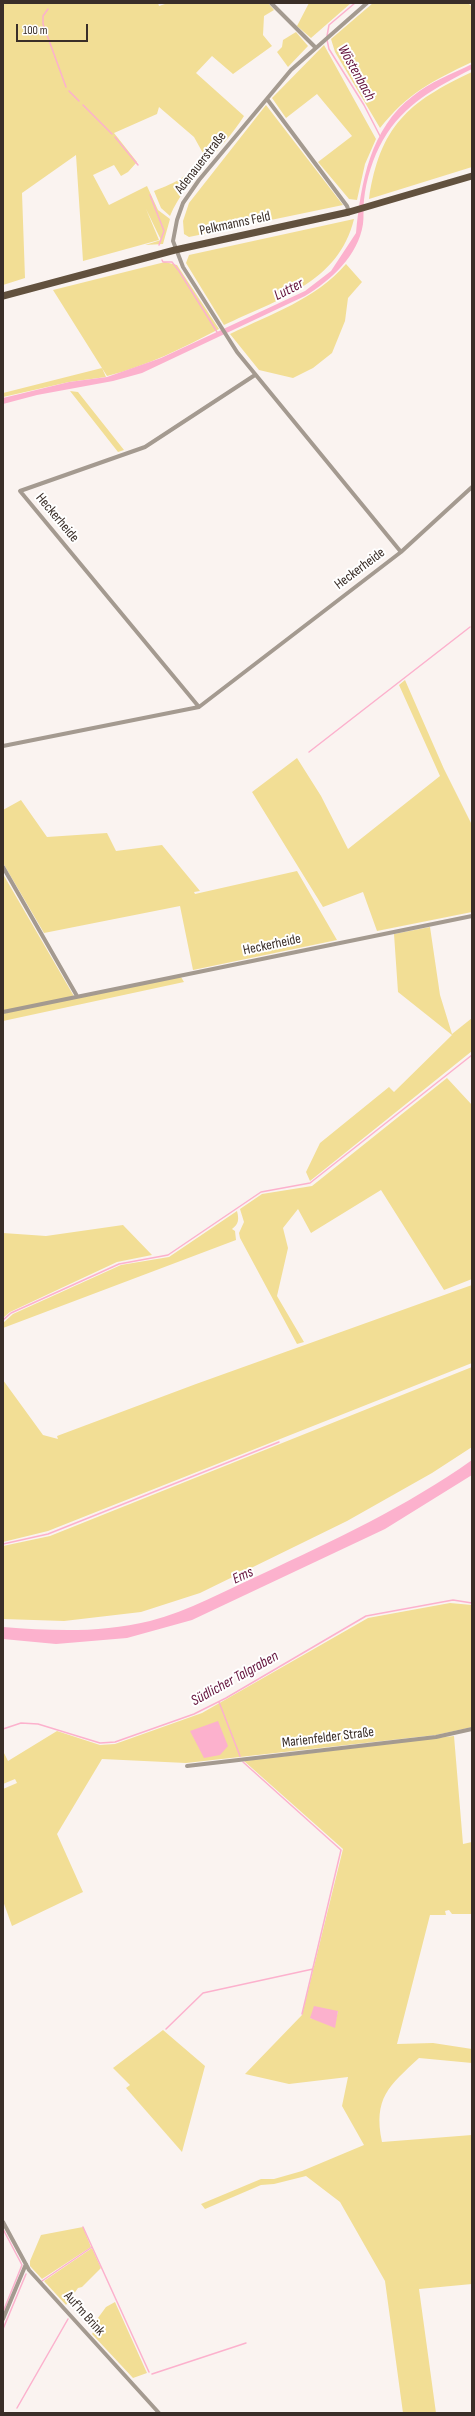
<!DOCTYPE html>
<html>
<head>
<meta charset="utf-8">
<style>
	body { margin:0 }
	#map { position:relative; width:475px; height:2416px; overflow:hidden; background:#faf3f0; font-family:"Sofia Sans Condensed",sans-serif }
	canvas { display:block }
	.frame { position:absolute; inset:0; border:4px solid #3a2e28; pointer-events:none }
	.scale { position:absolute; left:16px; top:24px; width:72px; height:18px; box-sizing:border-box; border:2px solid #3a2e28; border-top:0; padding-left:5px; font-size:12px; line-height:14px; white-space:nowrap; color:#3a2e28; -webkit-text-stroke:3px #fff; paint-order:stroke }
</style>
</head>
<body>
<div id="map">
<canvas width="475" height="2416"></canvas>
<div class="frame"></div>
<div class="scale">100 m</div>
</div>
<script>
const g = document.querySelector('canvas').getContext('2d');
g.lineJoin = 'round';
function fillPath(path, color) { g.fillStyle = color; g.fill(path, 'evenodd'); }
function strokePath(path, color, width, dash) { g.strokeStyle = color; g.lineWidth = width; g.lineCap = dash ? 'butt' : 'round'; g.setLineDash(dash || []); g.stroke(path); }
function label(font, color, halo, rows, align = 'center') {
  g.font = font + ' "Sofia Sans Condensed",sans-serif'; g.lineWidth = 4; g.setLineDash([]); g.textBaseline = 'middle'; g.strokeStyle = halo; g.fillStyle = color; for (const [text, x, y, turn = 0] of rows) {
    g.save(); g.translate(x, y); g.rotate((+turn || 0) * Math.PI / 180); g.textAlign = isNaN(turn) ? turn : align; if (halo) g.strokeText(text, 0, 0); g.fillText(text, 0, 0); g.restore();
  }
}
fillPath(new Path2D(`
	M3,3H158L159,6L168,3H268L274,10L264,16L263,35L272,46L233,74L212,56L196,73L244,116C222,151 187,177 170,216L161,208L154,191C177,182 190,176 204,155L194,137L159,107L157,114L114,133L137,162L128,172L121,176L114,165L93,175L109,205L147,186L158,210L170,219L163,244L145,245L161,240L146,209L159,240L83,261L76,155L22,193L25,278L3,285Z
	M309,3H351L311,38L297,26Z
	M373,3H468L472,7V62C432,81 408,93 380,128L335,52L331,39Z
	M296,32L308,46L288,67L277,52L282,47L283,40Z
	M324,45L376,139L365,164L357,200L349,199L318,162L352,136L317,94L286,118L272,98Z
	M472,72V167L369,199C380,126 408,102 472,72Z
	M266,105L343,205L189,237L184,234L183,221L189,203Z
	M354,219C339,282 277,300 224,325L186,263L189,255Z
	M165,262L177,265L219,329C183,348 147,366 107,376L53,290Z
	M346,264L362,282L348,298L345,321L332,353L313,368L293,378L259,370L230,334C271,314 316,299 346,264Z
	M102,368L106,377L69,382L3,397V393Z
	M70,391L78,392L124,450L118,452Z
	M405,680L444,769L472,825V912L377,931L363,892L323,907L252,792L297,758L321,796L348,849L440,776L399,685Z
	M21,800L47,837L107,833L116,851L162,845L200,891L194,892L195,894L297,871L337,940L193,970L180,906L44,933L3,863V810Z
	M3,874L75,998L181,977L184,982L3,1021Z
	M430,927L440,995L452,1034L472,1018V1051L310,1181L306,1172L320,1143L389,1087L394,1092L452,1035L398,992L394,934Z
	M447,1078L472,1105V1279L444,1290L381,1190L311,1233L298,1209L283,1228L288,1248L277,1296L304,1342L297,1344L240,1238L239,1233L244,1222L240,1209L262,1194L312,1186Z
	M237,1211C239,1219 239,1224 232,1229L235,1231L236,1240L3,1328V1323L13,1314L121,1265L169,1257Z
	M123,1225L152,1255L117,1262L10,1312L3,1318V1233L46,1236Z
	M472,1285V1363L48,1531L3,1542V1380L43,1435L58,1439L57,1436L196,1384Z
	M472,1367V1447L432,1473L347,1521L200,1593L141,1612L64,1621L3,1619V1546L50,1536Z
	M450,1603L472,1605V1727L436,1735L186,1763L102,1759L57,1834L83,1892L12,1926L3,1901V1789L17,1783L15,1779L3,1784V1751L8,1761L57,1731L100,1745L115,1744L202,1713L368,1618Z
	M454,1736L463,1844L472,1842V1924V1914H452L449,1910L445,1911L446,1915H430L397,2044L433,2043L472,2049V2063L419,2058C389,2086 373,2098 382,2142L472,2135V2284L419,2289L436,2413H403L385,2281L340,2202L306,2176L274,2184L261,2185L205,2209L201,2204L261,2179H274L302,2171L364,2145L342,2106L348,2077L289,2084L245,2074L302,2015L343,1849L244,1761ZM338,2011L335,2023L310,2018Z
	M163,2030L205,2066L182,2152L126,2088L130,2085L113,2068Z
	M83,2227L91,2247L42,2279L30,2266V2261L41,2235Z
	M92,2248L101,2268L82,2287L78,2288L66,2305L44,2281Z
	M115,2302L147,2373L133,2378L92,2334L98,2324L95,2322L106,2307Z`), '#f2de95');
fillPath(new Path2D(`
	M472,64V69C436,87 404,104 383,140C373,157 366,180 364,200C363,208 364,217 363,224C358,256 331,280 305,296L142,373L113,381L37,395L3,404V398L69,382L107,377L161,358L305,291L331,271L356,233C361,183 370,128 413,96C430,82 452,74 472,64Z
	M472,1460V1475L385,1529L192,1620L127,1638L56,1644L3,1639V1627C53,1631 101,1633 150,1621C189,1611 226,1590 262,1574C334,1540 406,1507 472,1460Z
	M218,1721L228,1746L220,1755L204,1758L190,1731Z
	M314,2006L338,2011L335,2028L310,2018Z`), '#fcb1cd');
strokePath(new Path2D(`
	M48,9L43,16V24L66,87
	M327,36L329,25L355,3
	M327,40L329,49L364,105L380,136
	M69,91L79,101
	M83,105L112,134
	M115,137L138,165
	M150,195L164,231L159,245
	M162,260L163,262H172L179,271L217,332
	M309,752L470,627
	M3,1320L11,1313L119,1264L168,1255L261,1192L310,1183L472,1055
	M3,1544L48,1534L279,1442
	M219,1702L240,1756
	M3,1729L21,1723L38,1724L100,1743L115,1742L194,1714L226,1698L366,1616L453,1600L472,1603
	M243,1762L341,1850L302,2014
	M166,2029L203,1993L313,1969
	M83,2227L149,2372
	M3,2229L22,2265L3,2312
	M42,2281L92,2247
	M3,2329L26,2274
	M152,2374L246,2343
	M17,2408L68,2319`), '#fcb1cd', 1.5);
strokePath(new Path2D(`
	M271,3L315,47
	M367,3L291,70L199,180L183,203L177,220L173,241L183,267L237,352L401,552
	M267,99L347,206L349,212
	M199,707L20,491L145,447L255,375
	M3,746L199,707L401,552L472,487
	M3,867L77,996
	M3,1012L472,916
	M187,1766L436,1737L472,1729
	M3,2222L29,2270L159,2413
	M3,2319L26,2264`), '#a49a90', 4);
strokePath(new Path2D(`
	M3,296L175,250L349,212L472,176`), '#62513e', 7);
label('14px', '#3a2e28', '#fff', [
	["Adenauerstraße",201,163,-52],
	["Pelkmanns Feld",235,224,-12],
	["Heckerheide",57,518,50],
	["Heckerheide",360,569,-37],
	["Heckerheide",272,945,-12],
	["Marienfelder Straße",328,1738,-7],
	["Auf'm Brink",84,2314,48]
]);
label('italic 15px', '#64133c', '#fff', [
	["Wöstenbach",356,73,61],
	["Lutter",289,290,-27],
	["Ems",243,1576,-24],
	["Südlicher Talgraben",235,1679,-29]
]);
</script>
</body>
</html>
